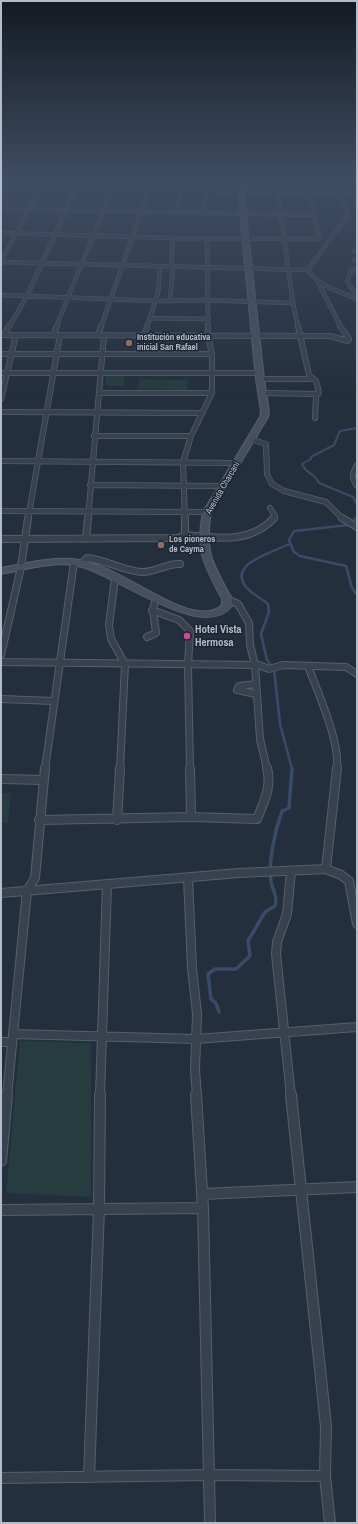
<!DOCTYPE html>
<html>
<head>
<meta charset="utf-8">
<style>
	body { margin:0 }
	#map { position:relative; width:358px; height:1524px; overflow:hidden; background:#242f3e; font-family:"Archivo Narrow",sans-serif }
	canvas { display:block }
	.frame { position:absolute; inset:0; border:2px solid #b4bcc9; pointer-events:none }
</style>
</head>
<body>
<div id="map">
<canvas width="358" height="1524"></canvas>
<div class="frame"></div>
</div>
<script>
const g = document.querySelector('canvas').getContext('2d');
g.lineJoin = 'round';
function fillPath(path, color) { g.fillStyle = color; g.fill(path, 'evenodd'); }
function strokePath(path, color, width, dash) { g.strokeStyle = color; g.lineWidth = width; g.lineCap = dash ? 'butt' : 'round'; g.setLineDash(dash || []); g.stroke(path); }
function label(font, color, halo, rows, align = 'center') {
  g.font = font + ' "Archivo Narrow",sans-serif'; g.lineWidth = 3; g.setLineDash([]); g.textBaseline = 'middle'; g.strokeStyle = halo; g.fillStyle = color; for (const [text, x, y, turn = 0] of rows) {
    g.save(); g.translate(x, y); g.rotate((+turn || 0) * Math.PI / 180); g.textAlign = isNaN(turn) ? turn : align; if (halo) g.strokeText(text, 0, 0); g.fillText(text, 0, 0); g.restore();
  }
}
fillPath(new Path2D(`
	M124,375V386H106V376Z
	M140,379L188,380L187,390L137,389Z
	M11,793L8,823H1V794Z
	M20,1041L91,1043V1197L6,1193Z`), '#263c3f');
strokePath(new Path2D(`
	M357,248L352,251L357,253`), '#394c67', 1.5);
strokePath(new Path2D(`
	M357,428L340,431L334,445L311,457V459L302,464C307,475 315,473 319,483L353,497L357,504
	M355,519L357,517`), '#394c67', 2);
strokePath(new Path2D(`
	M356,518L349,525L294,531L289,540L294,552L300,556L346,566L352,588L357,595
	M289,544C275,552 227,563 246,587C252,594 261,598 268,604L269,612L261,634L267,660L274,669L280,724L292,769`), '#394c67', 2.5);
strokePath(new Path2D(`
	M219,1012L216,1003L211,999L208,974L215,969H236L250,956L248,941L265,912L275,906C278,897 273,891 271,882C268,861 275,831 282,811L289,808L292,768`), '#394c67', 3.5);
const streetFar4 = new Path2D(`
	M276,180L293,303L298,327
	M6,187L357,193
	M1,195L10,180
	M1,209L315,215
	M175,214L184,180
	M203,214L208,180
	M1,233L173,238L319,239L307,180
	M207,238L208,327
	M354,260L357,261
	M1,261L45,180
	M1,262L308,270
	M171,267L173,238
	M357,268L351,271L347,281L357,296
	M308,270L348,215L338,180
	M308,270C317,286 341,292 357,299
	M317,280L341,327
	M1,295L160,301L200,300L293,303
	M170,301L173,267
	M149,318L209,319
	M9,327L27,296L80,180
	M56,327L116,180
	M101,327L152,180
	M147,327L158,293L160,267`);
const streetFar3 = new Path2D(`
	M298,326L309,375L316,381L319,392L316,396L315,418
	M1,335L330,336L348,341L349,339L340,326
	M4,335L9,326
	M53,335L57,326
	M98,335L101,326
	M144,336L147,326
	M1,354H212
	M1,373H259
	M260,379H311
	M99,393H212
	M262,393L318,394
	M1,399L16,335
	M1,412L202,413
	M94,436H191
	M250,439L266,444L267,474L272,484L284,491L326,502L343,519
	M1,461L237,463
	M357,465C352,474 351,477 357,486
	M90,485L224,486
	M270,508L275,516L273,519
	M1,511L207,512
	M28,519L60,335
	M88,519L104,335
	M185,519L183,462L191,436L212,393V354L208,336V326`);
const streetFar2 = new Path2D(`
	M342,518L357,527
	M185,535C217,538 250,544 274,518
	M1,539L178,538L185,535V518
	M86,539L88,518
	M81,564L87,558C106,560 122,570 141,572C155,573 166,563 180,564
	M115,578L109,625L111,639L125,664L120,769
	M227,599L238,604L249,623L250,645L255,665L260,739L267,769
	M152,610L179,620L190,631L188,665L190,769
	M147,637L156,633L153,610L156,598
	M1,655L21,567L28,518
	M1,662L259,665L269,669L283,665L346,667L357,674
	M308,666C318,693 340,741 337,769
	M256,684L239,686L237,690L256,694
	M1,699L54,701
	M45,769L74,562`);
const streetFar1 = new Path2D(`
	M190,768L191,817
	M1,779L43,780
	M39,820L191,817L257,819C264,802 272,787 267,768
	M117,820L120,768
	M326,869L337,768
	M291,871L287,914L277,942L276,954L291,1096
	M188,878L192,968L197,1014L195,1070L197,1096
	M1,893L239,873L326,869L341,875L349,881L357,924
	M13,1034L196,1039L357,1027
	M1,1042H12
	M7,1096L27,891L35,878L45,768
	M100,1096L107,884`);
const street = new Path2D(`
	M196,1095L203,1208L210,1523
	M291,1095L326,1426L325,1476L330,1523
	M1,1161L7,1095
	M203,1194L357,1187
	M1,1210L203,1208
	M89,1477L99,1209L100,1095
	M1,1478L209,1475L325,1476`);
const secondary = new Path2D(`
	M242,180H246L244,185L246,214L264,379L269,411L268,417L211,512C204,553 213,564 232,599V606C202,645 110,569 73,565C50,562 24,570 1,574V568C24,564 50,557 73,559C112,563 151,598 188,609C199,612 213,614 222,605V599C204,564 195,553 203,512L260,417L261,411L256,379L240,214L238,185Z`);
strokePath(streetFar4, '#565f6c', 4.5);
strokePath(streetFar3, '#565f6c', 6);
strokePath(streetFar2, '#565f6c', 8);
strokePath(streetFar1, '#565f6c', 10);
strokePath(street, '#565f6c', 12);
strokePath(secondary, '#565f6c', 2);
strokePath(streetFar4, '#38414e', 3.5);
strokePath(streetFar3, '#38414e', 4.5);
strokePath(streetFar2, '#38414e', 6);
strokePath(streetFar1, '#38414e', 8);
strokePath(street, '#38414e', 10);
fillPath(secondary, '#465061');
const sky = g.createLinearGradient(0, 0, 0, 393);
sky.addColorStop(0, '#141a22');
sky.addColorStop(0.46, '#3f4d63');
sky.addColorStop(1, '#3f4d6300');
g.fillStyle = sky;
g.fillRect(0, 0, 358, 393);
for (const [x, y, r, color] of [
	[129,343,4,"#8d6e63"],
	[161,545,4,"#8d6e63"],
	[187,636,4,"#d1479c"]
]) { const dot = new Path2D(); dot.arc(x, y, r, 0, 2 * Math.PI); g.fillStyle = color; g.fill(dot); strokePath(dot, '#1d2633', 1.5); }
label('bold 9px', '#b4bcc9', '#1d2633', [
	["Institución educativa",137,338],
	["inicial San Rafael",137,348],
	["Los pioneros",169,540],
	["de Cayma",169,550]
], 'left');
label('9px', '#b4bcc9', '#1d2633', [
	["Avenida Charcani",223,488,-60]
]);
label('bold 11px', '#b4bcc9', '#1d2633', [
	["Hotel Vista",195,630],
	["Hermosa",195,643]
], 'left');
</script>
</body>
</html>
